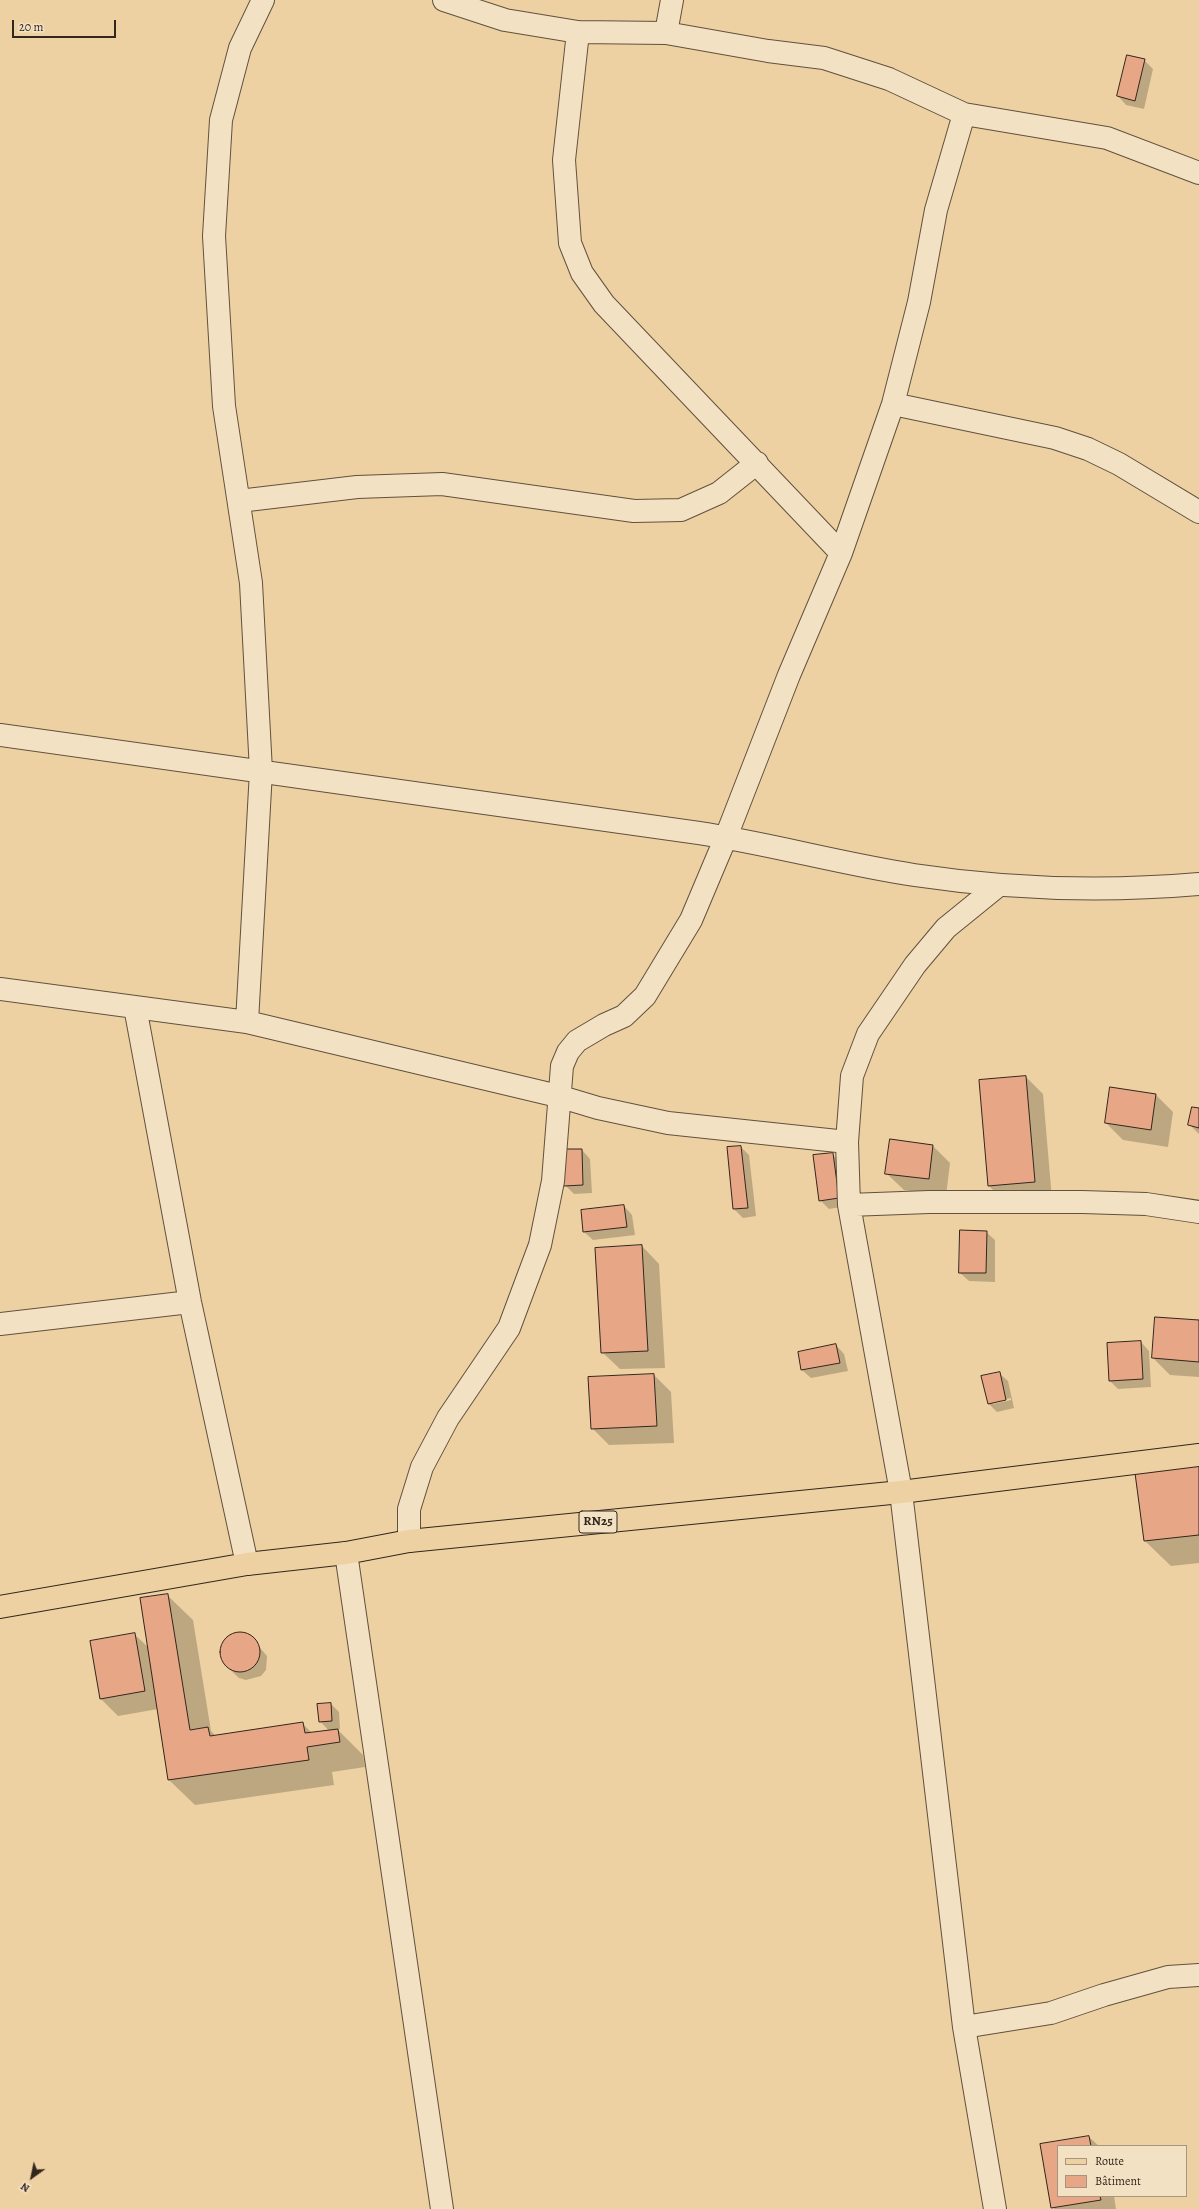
<!DOCTYPE html>
<html>
<head>
<meta charset="utf-8">
<style>
	body { margin:0 }
	#map { position:relative; width:1199px; height:2209px; overflow:hidden; background:#edd1a2; font-family:Alegreya,serif }
	canvas { display:block }
	.legend { position:absolute; left:1057px; top:2145px; width:130px; height:52px; box-sizing:border-box; background:#f3e1c3; border:1px solid #a69681; margin:0; padding:5px 7px; list-style:none; font-size:12px; color:#32261d }
	.legend li { display:flex; align-items:center; gap:8px; height:20px }
	.legend b { width:20px; border:1px solid #a69681 }
	.north { position:absolute; left:12px; top:2157px; width:40px; height:40px; -webkit-text-stroke:3px #f3e1c3; paint-order:stroke; rotate:213deg; font-size:11px; font-weight:700; line-height:16px; text-align:center; color:#32261d }
	.north::after { content:''; display:block; margin:auto; width:14px; height:18px; background:#32261d; clip-path:polygon(50% 0,100% 100%,50% 72%,0 100%) }
	.scale { position:absolute; left:12px; top:20px; width:104px; height:18px; box-sizing:border-box; border:2px solid #32261d; border-top:0; padding-left:5px; font-size:12px; line-height:14px; white-space:nowrap; color:#32261d; -webkit-text-stroke:3px #f3e1c3; paint-order:stroke }
</style>
</head>
<body>
<div id="map">
<canvas width="1199" height="2209"></canvas>
<ul class="legend">
<li><b style="height:5px;background:#edd1a2"></b>Route</li>
<li><b style="height:11px;background:#e7a686"></b>Bâtiment</li>
</ul>
<div class="north">N</div>
<div class="scale">20 m</div>
</div>
<script>
const g = document.querySelector('canvas').getContext('2d');
g.lineJoin = 'round';
function fillPath(path, color) { g.fillStyle = color; g.fill(path, 'evenodd'); }
function strokePath(path, color, width, dash) { g.strokeStyle = color; g.lineWidth = width; g.lineCap = dash ? 'butt' : 'round'; g.setLineDash(dash || []); g.stroke(path); }
function label(font, color, halo, rows, align = 'center') {
  g.font = font + ' Alegreya,serif'; g.lineWidth = 3; g.setLineDash([]); g.textBaseline = 'middle'; g.strokeStyle = halo; g.fillStyle = color; for (const [text, x, y, turn = 0] of rows) {
    g.save(); g.translate(x, y); g.rotate((+turn || 0) * Math.PI / 180); g.textAlign = isNaN(turn) ? turn : align; if (halo) g.strokeText(text, 0, 0); g.fillText(text, 0, 0); g.restore();
  }
}
fillPath(new Path2D(`
	M1144,60L1153,69L1144,109L1126,105L1118,96Z
	M1026,1077L1043,1094L1052,1199L1006,1203L989,1186L980,1080Z
	M1111,1088L1156,1095L1173,1112L1168,1147L1123,1140L1106,1123Z
	M1199,1109V1134L1190,1125Z
	M933,1146L950,1163L946,1196L904,1190L886,1173Z
	M741,1147L749,1155L756,1216L743,1218L734,1209L728,1148Z
	M582,1150L590,1159L592,1193L574,1194L565,1185Z
	M832,1154L841,1163L847,1206L829,1209L820,1200Z
	M624,1206L632,1215L635,1235L593,1240L584,1232Z
	M986,1232L995,1240V1282L969,1281L960,1273Z
	M642,1246L659,1264L665,1368L620,1369L602,1352Z
	M1199,1321V1377L1170,1375L1153,1358Z
	M1141,1342L1149,1351L1151,1387L1118,1389L1110,1381Z
	M836,1345L844,1354L848,1371L811,1378L802,1370L799,1352Z
	M999,1373L1008,1381L1014,1408L997,1412L988,1403ZM1011,1398V1400L993,1404V1402Z
	M654,1375L671,1392L674,1443L609,1445L592,1428Z
	M1199,1467V1563L1171,1566L1145,1541Z
	M167,1595L193,1620L211,1731L216,1736L302,1723L312,1733L329,1731L320,1721L331,1704L339,1712L340,1729H337L363,1755L365,1767L332,1772L334,1785L195,1805L169,1780L158,1709L118,1716L101,1699L134,1634L149,1648Z
	M234,1633L249,1635L267,1656L266,1670L261,1676L246,1680L239,1678L224,1664L220,1649L227,1636Z
	M1089,2137L1099,2146H1058V2196H1114L1116,2209H1054L1041,2145Z`), '#0003');
const building = new Path2D(`
	M1127,55L1145,59L1135,101L1117,96Z
	M1026,1076L1035,1182L988,1186L979,1080Z
	M1110,1087L1156,1094L1151,1130L1105,1123Z
	M1192,1107L1199,1108V1128L1188,1125Z
	M890,1139L933,1145L929,1179L885,1174Z
	M741,1146L748,1208L733,1209L727,1147Z
	M563,1149H582L583,1185L564,1186Z
	M833,1153L839,1198L819,1201L813,1155Z
	M624,1205L627,1227L583,1232L581,1210Z
	M960,1230L987,1231L986,1273H959Z
	M642,1245L648,1351L601,1353L595,1248Z
	M1155,1317L1199,1320V1362L1152,1358Z
	M1141,1341L1143,1379L1109,1381L1107,1343Z
	M836,1344L840,1363L801,1370L798,1352Z
	M1000,1372L1006,1400L988,1404L981,1376Z
	M654,1374L657,1426L591,1429L588,1377Z
	M1199,1466V1535L1144,1541L1135,1473Z
	M168,1594L190,1730L208,1727L210,1736L303,1722L305,1733L338,1729L340,1742L307,1747L309,1760L168,1780L140,1598Z
	M220 1652a20 20 0 1 1 40 0a20 20 0 1 1-40 0Z
	M135,1633L145,1691L100,1699L90,1641Z
	M331,1703L332,1721L319,1722L317,1704Z
	M1089,2136L1091,2146H1058V2196H1100L1101,2200L1051,2208L1040,2144Z`);
fillPath(building, '#e7a686');
strokePath(building, '#32261d', 1);
const street = new Path2D(`
	M444,0L505,20L578,32L666,33L768,51L824,58L889,79L964,114L1107,138L1199,173
	M578,32L564,160L570,243L582,273L604,304L841,553
	M666,33L672,0
	M893,404L1055,438L1088,449L1119,464L1199,512
	M239,501L357,487L442,484L634,511L681,510L719,493L757,463
	M0,735C233,769 466,799 699,833C771,844 842,864 914,875C1007,889 1105,892 1199,884
	M0,989L247,1022L558,1096L598,1108L668,1123L847,1142
	M135,1007L190,1302L247,1564
	M247,1022L261,771L251,583L224,406L214,236L221,120L240,48L263,0
	M849,1205L929,1202H1082L1146,1204L1199,1212
	M0,1324L190,1302
	M409,1541V1509L422,1467L448,1418L509,1328L540,1245L553,1181L562,1066L568,1052L577,1041L604,1025L624,1016L645,996L691,920L726,837L789,675L841,553L893,404L919,302L936,210L964,114
	M346,1553L442,2209
	M964,2027L1051,2013L1104,1995L1168,1977L1199,1975
	M995,2209L964,2027L901,1492L849,1205L847,1142L852,1076L868,1034L915,965L946,928L999,885`);
const primary = new Path2D(`
	M0,1607L247,1564L346,1553L409,1541L901,1492L1199,1455`);
strokePath(street, '#61513e', 24);
strokePath(primary, '#32261d', 24);
strokePath(street, '#f3e1c3', 22);
strokePath(primary, '#edd1a2', 22);
for (const [x, y, w] of [
	[598,1522,38]
]) { const box = new Path2D(); box.roundRect(x - w / 2, y - 11, w, 22, 3); g.fillStyle = '#f3e1c3'; g.fill(box); strokePath(box, '#32261d', 1); }
label('bold 13px', '#32261d', null, [
	["RN25",598,1522]
]);
</script>
</body>
</html>
